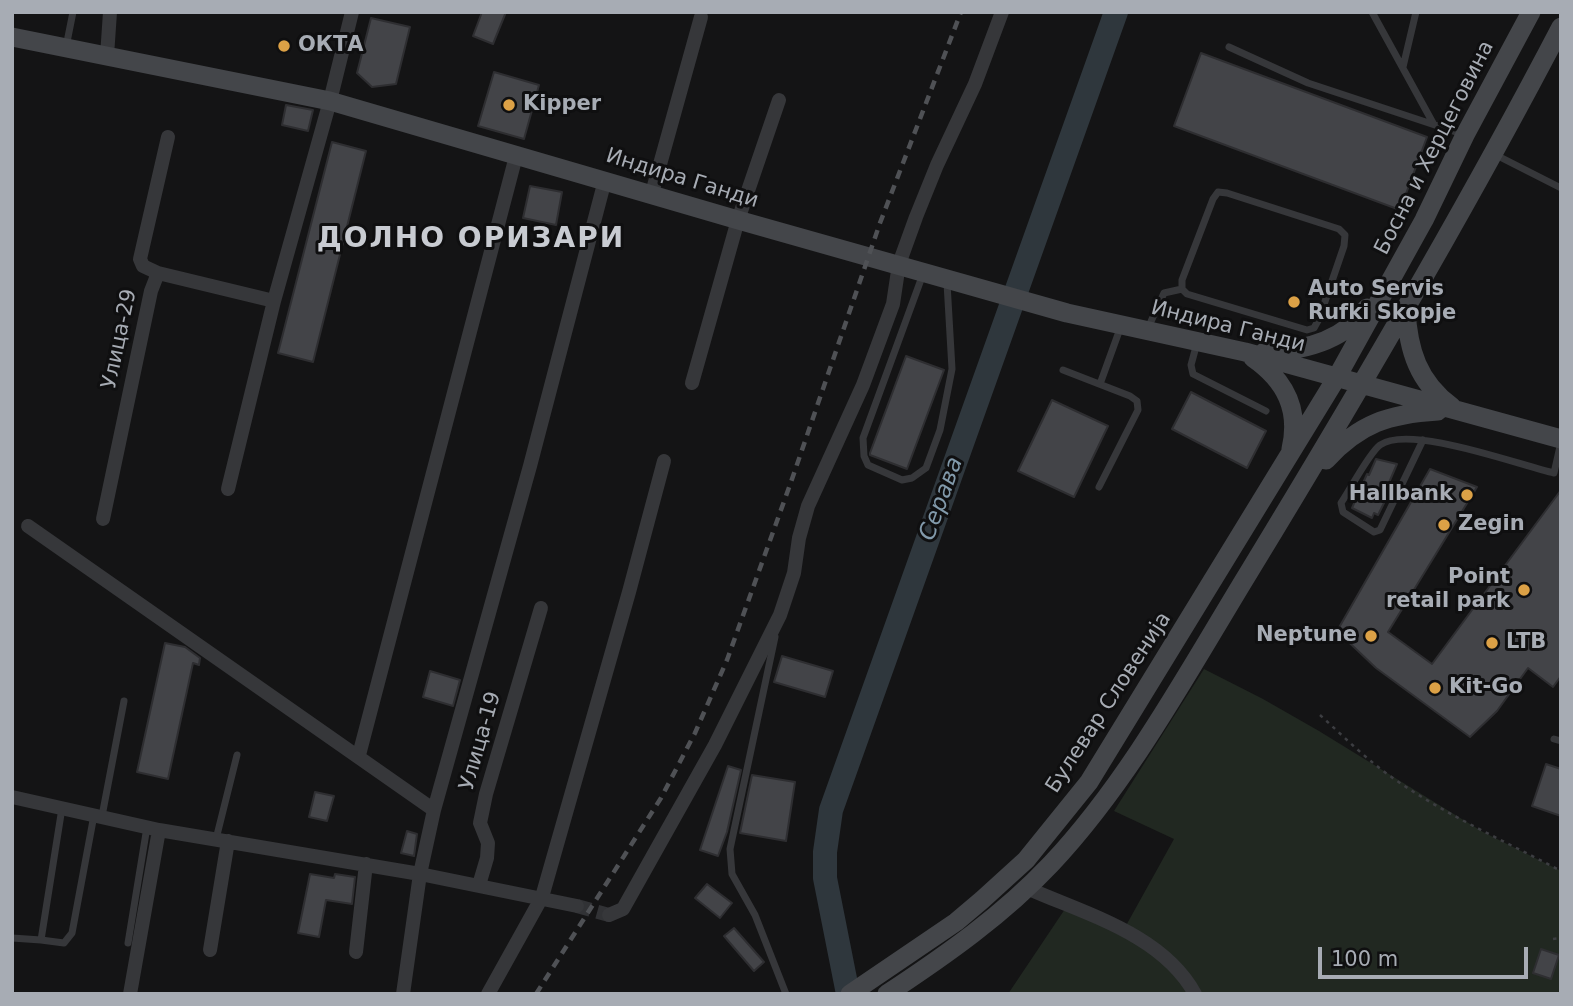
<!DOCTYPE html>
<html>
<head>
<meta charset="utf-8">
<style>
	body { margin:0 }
	#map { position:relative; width:1573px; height:1006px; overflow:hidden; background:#141415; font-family:"DejaVu Sans",sans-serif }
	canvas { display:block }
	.frame { position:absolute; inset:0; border:14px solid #a7acb4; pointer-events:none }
	.scale { position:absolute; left:1318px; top:947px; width:210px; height:32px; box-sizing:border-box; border:4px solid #a7acb4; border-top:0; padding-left:9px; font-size:21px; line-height:24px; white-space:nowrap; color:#a7acb4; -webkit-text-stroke:5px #0f0f10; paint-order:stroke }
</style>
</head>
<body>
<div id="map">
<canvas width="1573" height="1006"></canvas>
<div class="frame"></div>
<div class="scale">100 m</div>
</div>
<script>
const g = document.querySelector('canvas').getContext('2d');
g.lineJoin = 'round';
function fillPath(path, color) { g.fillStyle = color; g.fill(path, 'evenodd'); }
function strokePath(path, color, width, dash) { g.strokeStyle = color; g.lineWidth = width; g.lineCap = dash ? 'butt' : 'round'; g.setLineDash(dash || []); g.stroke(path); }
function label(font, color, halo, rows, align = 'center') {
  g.font = font + ' "DejaVu Sans",sans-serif'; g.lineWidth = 6; g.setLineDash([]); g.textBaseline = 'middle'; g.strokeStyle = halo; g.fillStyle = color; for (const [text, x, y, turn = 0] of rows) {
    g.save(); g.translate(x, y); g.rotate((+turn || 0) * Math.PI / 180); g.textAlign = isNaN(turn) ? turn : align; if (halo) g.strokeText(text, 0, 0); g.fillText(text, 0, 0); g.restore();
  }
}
fillPath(new Path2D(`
	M1204,669L1263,699L1319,731L1483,832L1561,871V994H1008L1067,906L1123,931L1174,839L1114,811Z`), '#212821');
strokePath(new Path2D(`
	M848,994L825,878V852L831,810L1116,12`), '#2f373d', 24);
const building = new Path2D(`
	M482,12H506L493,44L473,36Z
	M371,18L410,27L396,84L372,87L357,73Z
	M1201,53L1427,137L1400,210L1174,126Z
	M494,72L539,85L524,139L478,126Z
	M286,105L313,110L308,131L282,125Z
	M332,142L366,151L313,362L278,353Z
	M530,186L562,192L556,225L523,218Z
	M906,356L944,370L907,469L870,455V453Z
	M1191,392L1266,431L1247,468L1172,429Z
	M1052,400L1108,426L1074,497L1018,471Z
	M1376,459L1397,464L1388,485L1392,487L1378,515L1374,513L1372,518L1352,508L1367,474L1369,475Z
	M1430,469L1477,487L1388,632L1432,664L1561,490V676L1553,687L1528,668L1497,711L1470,737L1376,668L1337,631Z
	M165,643L185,647L200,658L199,665L193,663L168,779L137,772Z
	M782,656L833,671L825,697L774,682Z
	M430,671L460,680L453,706L423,697Z
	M1546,764L1561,769V816L1532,806Z
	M728,766L741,770L727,832L718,856L700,850Z
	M752,775L795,782L786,841L740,833Z
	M315,792L334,796L327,821L309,817Z
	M407,831L417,834L414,856L401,853Z
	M310,874L334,878L335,874L355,877L352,904L326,900L319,937L298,933Z
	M707,884L732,903L720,918L695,898Z
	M734,928L764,962L754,971L724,936Z
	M1541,949L1559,955L1551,979L1533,973Z`);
fillPath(building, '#434448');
strokePath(building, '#2e2e31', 2);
strokePath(new Path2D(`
	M577,906L609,915`), '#313235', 14, [14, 7]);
strokePath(new Path2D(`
	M1320,715C1343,736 1365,758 1390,776C1443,814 1503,840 1561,871
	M1553,939L1561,938`), '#3c3d41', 2.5, [3.5, 5]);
strokePath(new Path2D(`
	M1372,12L1433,123
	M66,47L73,12
	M1229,47L1308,83L1465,135
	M1403,67L1416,12
	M1494,154L1561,188
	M923,274L863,438L864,456L868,465L902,480L912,478L926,468L940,430L952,369L947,283
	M1148,328L1164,293L1182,289L1187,294L1307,330L1314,328L1319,319L1344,246L1345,235L1339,229L1227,193L1218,192L1213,199L1182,280V289
	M1197,343L1191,365L1193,374L1266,411
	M1063,370L1130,396L1137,401L1138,410L1099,487
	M1100,384L1121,326
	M1423,440L1380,530L1374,532L1343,512L1341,503C1350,490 1369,453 1380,445C1409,424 1519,465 1554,473L1561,442
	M775,637L730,849L732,874L755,915L786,994
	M1554,739L1561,741
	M102,816L124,701
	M216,839L237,755
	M12,938L41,940L62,808
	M41,940L64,943L72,933L94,815
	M128,943L147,827`), '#36373a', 7);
strokePath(new Path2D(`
	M107,56L110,12
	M652,193L701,17
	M158,273L274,301
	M692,383L738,220L779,100
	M228,489L274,301L330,101L352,12
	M103,519L151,291L158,273L143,266L140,259L168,137
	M28,526L434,810
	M359,755L516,156
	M12,797L159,830L420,874L577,906
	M479,885L487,858L488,843L480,823L486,794L541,608
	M1027,888C1085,914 1162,934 1195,994
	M609,915L623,909L715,745L780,615L794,573L799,538L808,506L863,385L893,304L899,264L916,217L937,165L975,84L1002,12
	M210,950L228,841
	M356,952L366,864
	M130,994L159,830
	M403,994L420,874L434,810L530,466L605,180
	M488,994L542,897L629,592L664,461`), '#36373a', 14);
strokePath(new Path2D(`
	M12,37L330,101L738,220L1067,313L1245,352L1561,439
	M1406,309C1408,350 1418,382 1452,407
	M1264,352C1303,351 1343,342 1367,308
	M1253,358C1286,381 1300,410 1291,449
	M1326,460C1360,423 1389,414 1438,411
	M850,994L956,922L982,900L1026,860L1089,782L1337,377L1424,220L1465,135L1531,12
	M887,994C946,955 1003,915 1051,864C1130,780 1189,670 1249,572C1358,393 1464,213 1561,27`), '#44464a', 19);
strokePath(new Path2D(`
	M536,994L661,798L695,733L727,660L791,482L880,223L961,12`), '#4f5155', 4.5, [9, 7]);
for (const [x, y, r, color] of [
	[284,46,7,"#dca146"],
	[509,105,7,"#dca146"],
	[1294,302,7,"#dca146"],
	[1467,495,7,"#dca146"],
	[1444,525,7,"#dca146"],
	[1524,590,7,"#dca146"],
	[1371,636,7,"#dca146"],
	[1492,643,7,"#dca146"],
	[1435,688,7,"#dca146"]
]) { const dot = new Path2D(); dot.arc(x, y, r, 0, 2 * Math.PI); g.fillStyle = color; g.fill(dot); strokePath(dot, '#0f0f10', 2.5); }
label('bold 21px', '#a7acb4', '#0f0f10', [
	["ОКТА",298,46],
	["Kipper",523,105],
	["Auto Servis",1308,290],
	["Rufki Skopje",1308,314],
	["Hallbank",1453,495,"right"],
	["Zegin",1458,525],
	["Point",1510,578,"right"],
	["retail park",1510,602,"right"],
	["Neptune",1357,636,"right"],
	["LTB",1506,643],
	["Kit-Go",1449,688]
], 'left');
label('21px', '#a7acb4', '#0f0f10', [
	["Босна и Херцеговина",1435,148,-63],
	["Индира Ганди",682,179,17],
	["Индира Ганди",1228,327,14],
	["Улица-29",120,339,-78],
	["Булевар Словенија",1109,703,-57],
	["Улица-19",481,741,-74]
]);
label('italic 23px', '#829aab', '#0f0f10', [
	["Серава",942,499,-70]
]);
g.letterSpacing = '2px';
label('bold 28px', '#c8cbd1', '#0f0f10', [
	["ДОЛНО ОРИЗАРИ",471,240]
]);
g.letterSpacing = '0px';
</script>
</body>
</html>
